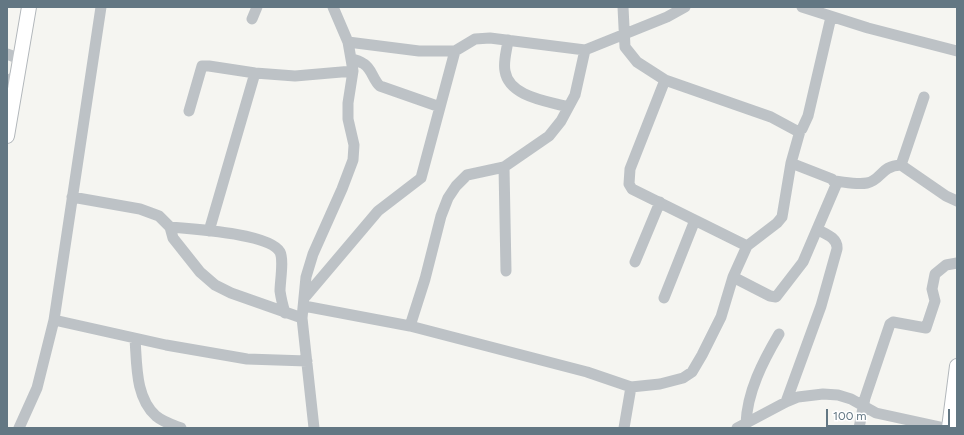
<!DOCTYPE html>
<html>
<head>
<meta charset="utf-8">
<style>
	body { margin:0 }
	#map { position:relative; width:964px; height:435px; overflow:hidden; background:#f5f5f1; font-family:Figtree,sans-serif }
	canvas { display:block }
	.frame { position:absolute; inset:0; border:8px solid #637783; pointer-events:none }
	.scale { position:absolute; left:826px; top:409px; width:124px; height:18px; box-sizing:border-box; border:2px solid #637783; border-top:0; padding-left:5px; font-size:12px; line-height:14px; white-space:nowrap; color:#637783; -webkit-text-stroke:3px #fff; paint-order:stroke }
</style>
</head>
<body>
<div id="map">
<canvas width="964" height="435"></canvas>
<div class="frame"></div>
<div class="scale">100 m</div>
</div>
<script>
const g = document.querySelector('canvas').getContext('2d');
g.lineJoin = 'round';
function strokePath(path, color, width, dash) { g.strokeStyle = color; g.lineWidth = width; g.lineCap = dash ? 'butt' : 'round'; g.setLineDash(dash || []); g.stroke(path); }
const major = new Path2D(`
	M7,136L29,7
	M949,428L957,366`);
strokePath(major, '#b1b6ba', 16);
strokePath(new Path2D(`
	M623,7L625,47L637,62L665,80L771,117L797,131L802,129L808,116L831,17
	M802,7L868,28L957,51
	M252,19L257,7
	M508,40C507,50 503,61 505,71C509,97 548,101 568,107
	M348,42L419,51H455L475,39L490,38L585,50L667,17L685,7
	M7,54L20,59
	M351,59C356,60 361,62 364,64C372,69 373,80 380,86L440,107
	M665,80L630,169L629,184L632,189L747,246
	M7,81L18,75
	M189,111L202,66H209L255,73L295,76L353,71
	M901,165L924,97
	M504,167L506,271
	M835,181C845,182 857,185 867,183C882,180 880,166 901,165L946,196L957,201
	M72,197L140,209L159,216L170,227L173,238L200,272L215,285L231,293L302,318
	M170,227C191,229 269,233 280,252C284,260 280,282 280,291C281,298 283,306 285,313
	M209,231L255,73
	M635,262L660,202
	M733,277L770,296L776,297L803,262L836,185L832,179L791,163
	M306,296L378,211L421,178L455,51
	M664,298L695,220
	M304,306L410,326L587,372L631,387L660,384L683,378L692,372L702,355L721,317L733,277L747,246L777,223L782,217L791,163L800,131
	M54,320L166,345L247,359L307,361
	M410,326L425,279L441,216L448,198L456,186L467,175L504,167L549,136L561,121L575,95L585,50
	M135,339C137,364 135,397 156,416C163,422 173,425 181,428
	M786,402L821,306L837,249C838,238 826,234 818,230
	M746,424C747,392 763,361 779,334
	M19,428L37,388L54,320L101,7
	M314,428L302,318L306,277L313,254L342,189L353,160L354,145L348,119V103L353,71L351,59L348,42L333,7
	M624,428L631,387
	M737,428L786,402L798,397L823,394L838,395L851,399L876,413L945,428
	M859,428L865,398L890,324L893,322L926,328L935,301L932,289L935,274L946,265L957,263`), '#bdc2c6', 11);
strokePath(major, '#fff', 14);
</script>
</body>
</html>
